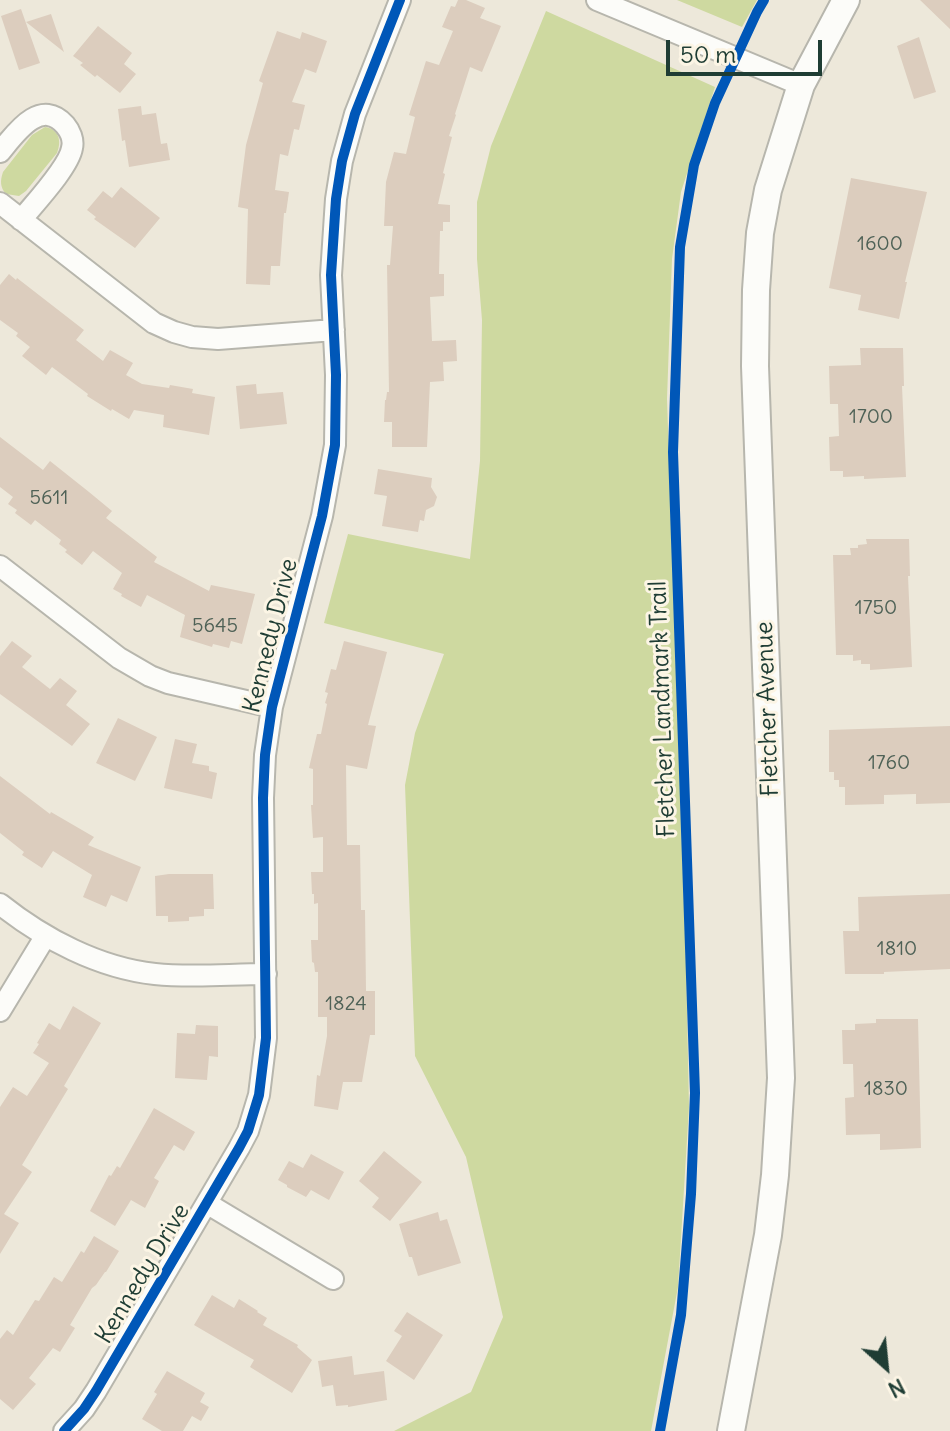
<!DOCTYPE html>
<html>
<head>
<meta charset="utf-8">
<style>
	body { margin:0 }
	#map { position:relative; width:950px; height:1431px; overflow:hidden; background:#ede8da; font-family:Delius,sans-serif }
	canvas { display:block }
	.north { position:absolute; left:846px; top:1327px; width:80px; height:80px; -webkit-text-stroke:6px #fcf5e5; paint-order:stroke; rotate:153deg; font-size:22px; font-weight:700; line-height:32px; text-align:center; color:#1f3d34 }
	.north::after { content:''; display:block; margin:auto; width:28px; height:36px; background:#1f3d34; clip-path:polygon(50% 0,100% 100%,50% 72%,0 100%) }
	.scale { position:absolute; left:666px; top:40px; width:156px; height:36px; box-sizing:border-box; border:4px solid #1f3d34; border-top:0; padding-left:10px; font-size:24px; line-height:28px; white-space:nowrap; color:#1f3d34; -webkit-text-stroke:6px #fcf5e5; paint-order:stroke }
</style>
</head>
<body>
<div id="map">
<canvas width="950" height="1431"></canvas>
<div class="north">N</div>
<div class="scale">50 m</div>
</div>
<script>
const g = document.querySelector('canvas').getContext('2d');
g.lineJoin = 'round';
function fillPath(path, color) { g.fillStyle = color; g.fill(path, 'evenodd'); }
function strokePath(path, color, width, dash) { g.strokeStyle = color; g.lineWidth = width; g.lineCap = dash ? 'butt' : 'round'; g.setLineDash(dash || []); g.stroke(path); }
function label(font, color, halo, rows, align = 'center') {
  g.font = font + ' Delius,sans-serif'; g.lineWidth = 6; g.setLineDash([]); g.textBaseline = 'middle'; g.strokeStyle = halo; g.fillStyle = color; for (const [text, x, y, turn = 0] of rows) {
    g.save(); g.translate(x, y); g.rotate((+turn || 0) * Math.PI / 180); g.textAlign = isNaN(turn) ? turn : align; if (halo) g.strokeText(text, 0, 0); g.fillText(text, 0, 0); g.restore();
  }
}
fillPath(new Path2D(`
	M677,0H757L742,27Z
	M546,11L715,87L681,192L672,259L667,399L686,963L689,1107L678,1287L651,1431H394L471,1392L503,1317L466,1157L415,1056L405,785L415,733L444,654L324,623L348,534L470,559L480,461L482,320L477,259V202L491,146Z
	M45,127C59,129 62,141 57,153L26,191L19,196L6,194C0,187 0,181 3,172L32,135Z`), '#ced9a0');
fillPath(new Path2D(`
	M458,0H466L485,8L480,18L501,26L482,72L470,67L455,114L456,115L449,136L452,137L443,173L445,174L438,204L450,205V222H443V231H440L439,274H444V296L430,297L432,341L456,340L457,361L443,362L444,381L430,382L427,447H392V422H384L385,400H386L387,392H389L387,265H390L393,226H384L386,182L394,152L406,154L415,117L409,115L426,61L439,65L453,31L442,27L451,6L455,7Z
	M920,0H950V29Z
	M21,9L40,63L19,70L1,16Z
	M51,14L64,52L26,22Z
	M98,26L132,53L124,64L136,74L120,93L97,75L95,77L80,65L83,63L73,56Z
	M277,31L300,39L302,32L327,41L316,73L305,69L292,102L305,105L299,130L294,129L288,156L280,154L275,190L289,192L286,213H284L280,266H271L270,285L246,284L248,209L238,207L246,145L263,83L259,81Z
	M919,37L936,92L914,99L897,46Z
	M141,106L142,115L156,113L161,144L167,143L170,160L129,167L125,140L122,141L118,109Z
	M851,178L927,192L905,282H907L899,319L858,310L861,295L829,288Z
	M121,187L160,218L135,248L94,219L96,217L87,210L103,191L112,198Z
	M9,274L16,280L17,278L84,330L76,340L103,361L110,350L133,363L126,375L142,384L169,388L170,385L193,389L192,393L215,397L209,435L163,427L164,415L134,410L129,419L112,409L111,411L87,396L88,394L52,367L46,375L22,356L30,347L16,336L18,333L0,320V285Z
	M860,348H903L904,386H902L906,477L864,479V476L843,477V471H830L829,437L839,436L838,404H830L829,366L861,365Z
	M256,384L257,394L283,392L287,424L240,429L236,386Z
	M0,437L43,470L50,461L89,492L112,511L106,518L157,557L154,562L209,591L211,585L255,594L242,644L231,641L229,648L213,644L212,647L180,637L185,615L147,595L141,607L121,596L122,594L113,589L122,573L93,551L82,565L65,552L67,550L59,544L61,540L35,520L31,525L15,513L17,510L8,504L13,497L0,487Z
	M378,469L432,478L431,487L437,497L434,506L426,510L424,521L420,520L418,532L382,526L387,496L374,494Z
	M866,539H909L910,576H908L912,667L870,670V664H861V660L853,661V655H836L833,555H851L850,548H858V545L867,544Z
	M12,641L32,656L22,667L50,689L60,678L77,691L66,705L90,724L72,746L0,694V656Z
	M344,641L387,652L368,725L376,726L367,769L346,765L347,845H360L361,910H365L366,991H375V1035H370L362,1082H343L338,1110L314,1106L317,1075L320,1076L327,1036V1017H318V972H315L314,963L312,962L311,940H318V903L314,904V894H312L311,872H323V837L313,838L311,805H313V769L309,768L317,734H321L327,704L325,703L328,693L325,692L331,669L336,670Z
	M118,718L157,737L135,781L96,763Z
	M950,726V803L916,804V794L884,795V804L845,805V787H839V780H834V772H829V730Z
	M175,739L197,744L192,763L209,766V771L217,773L212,799L164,788Z
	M0,776L50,814L51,812L94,837L88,845L141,867L127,902L111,895L106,907L83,897L92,875L53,851L42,868L22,855L24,852L0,833Z
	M169,874H213L214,909H204V916L189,917V921L168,922V916H156L155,876Z
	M950,894V969L884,972V974H845L843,931H859L858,897Z
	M73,1006L101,1023L64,1086L68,1089L22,1165L32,1172L4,1214L19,1223L0,1254V1107L13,1087L27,1096L49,1063L33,1053L39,1044L37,1043L49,1023L60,1030Z
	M876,1019H918L921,1148L880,1150V1134L846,1135L845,1098L854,1097L853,1064H843L842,1030H855V1024L876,1023Z
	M196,1025L218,1026V1057L209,1056L207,1080L175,1078L177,1033L195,1034Z
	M154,1108L195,1132L184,1151L174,1145L154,1178L159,1181L145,1208L131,1200L115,1226L90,1211L109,1175L111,1176L117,1166L120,1168Z
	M384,1151L422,1182L390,1221L372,1207L379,1198L359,1181Z
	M311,1154L344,1172L329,1200L311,1190L306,1197L287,1187V1185L278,1180L289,1161L303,1168Z
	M438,1212L440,1221L447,1219L461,1263L418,1276L412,1257H409L399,1224Z
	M94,1236L119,1251L106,1272H105L96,1285L92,1288L70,1325L75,1328L60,1352L53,1348L29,1378L36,1384L13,1410L0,1399V1339L7,1330L13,1335L35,1300L39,1301L54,1277L62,1282L81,1251L84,1253Z
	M212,1295L234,1308L239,1299L258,1311L257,1312L267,1318L263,1325L298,1345L297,1347L312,1360L292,1393L250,1367L254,1360L194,1325Z
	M407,1312L443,1335L414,1380L386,1361L402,1336L394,1331Z
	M352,1356L354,1375L384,1371L387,1400L348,1407V1405L336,1406L333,1385L322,1387L318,1361Z
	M167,1371L205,1393L200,1402L209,1407L201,1421L192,1416L183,1431H162L142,1419L157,1394L154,1392Z`), '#dccdbe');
const minor = new Path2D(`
	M597,0L801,85
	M0,152C15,134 40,97 65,125C70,131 74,140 72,148C69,167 34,204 21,220
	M0,203L154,323L174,332L192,337L218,339L334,330
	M0,566L119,658L150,676L168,683L272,707
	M0,904C44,939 99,968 155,974C192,978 230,974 266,974
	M0,1011L45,937
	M208,1204L333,1279
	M64,1431L84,1409L96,1391L239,1148L248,1131L259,1095L266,1038L263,798L265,755L272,707L322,516L335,445L336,375L331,275L336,199L342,161L355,114L400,0`);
const major = new Path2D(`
	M731,1431L768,1235L775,1175L781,1078L755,366L756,290L760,233L768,190L801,85L846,0`);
strokePath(minor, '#b7b6ad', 24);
strokePath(major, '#b7b6ad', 30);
strokePath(minor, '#fcfcf9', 20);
strokePath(major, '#fcfcf9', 26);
strokePath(new Path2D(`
	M64,1431L84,1409L96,1391L239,1148L248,1131L259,1095L266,1038L263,798L265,755L272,707L322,516L335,445L336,375L331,275L336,199L342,161L355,114L400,0
	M660,1431L681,1315L691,1194L695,1093L673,452L680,247L694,165L715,103L757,12L764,0`), '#0057b8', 10);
label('20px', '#4e6156', null, [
	["1600",880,244],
	["1700",871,417],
	["5611",49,498],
	["1750",876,608],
	["5645",215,626],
	["1760",889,763],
	["1810",897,949],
	["1824",346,1004],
	["1830",886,1089]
]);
label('24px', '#1f3d34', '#fcf5e5', [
	["Kennedy Drive",271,636,-76],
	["Fletcher Landmark Trail",663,709,-92],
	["Fletcher Avenue",768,709,-92],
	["Kennedy Drive",143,1274,-59]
]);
</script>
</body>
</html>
